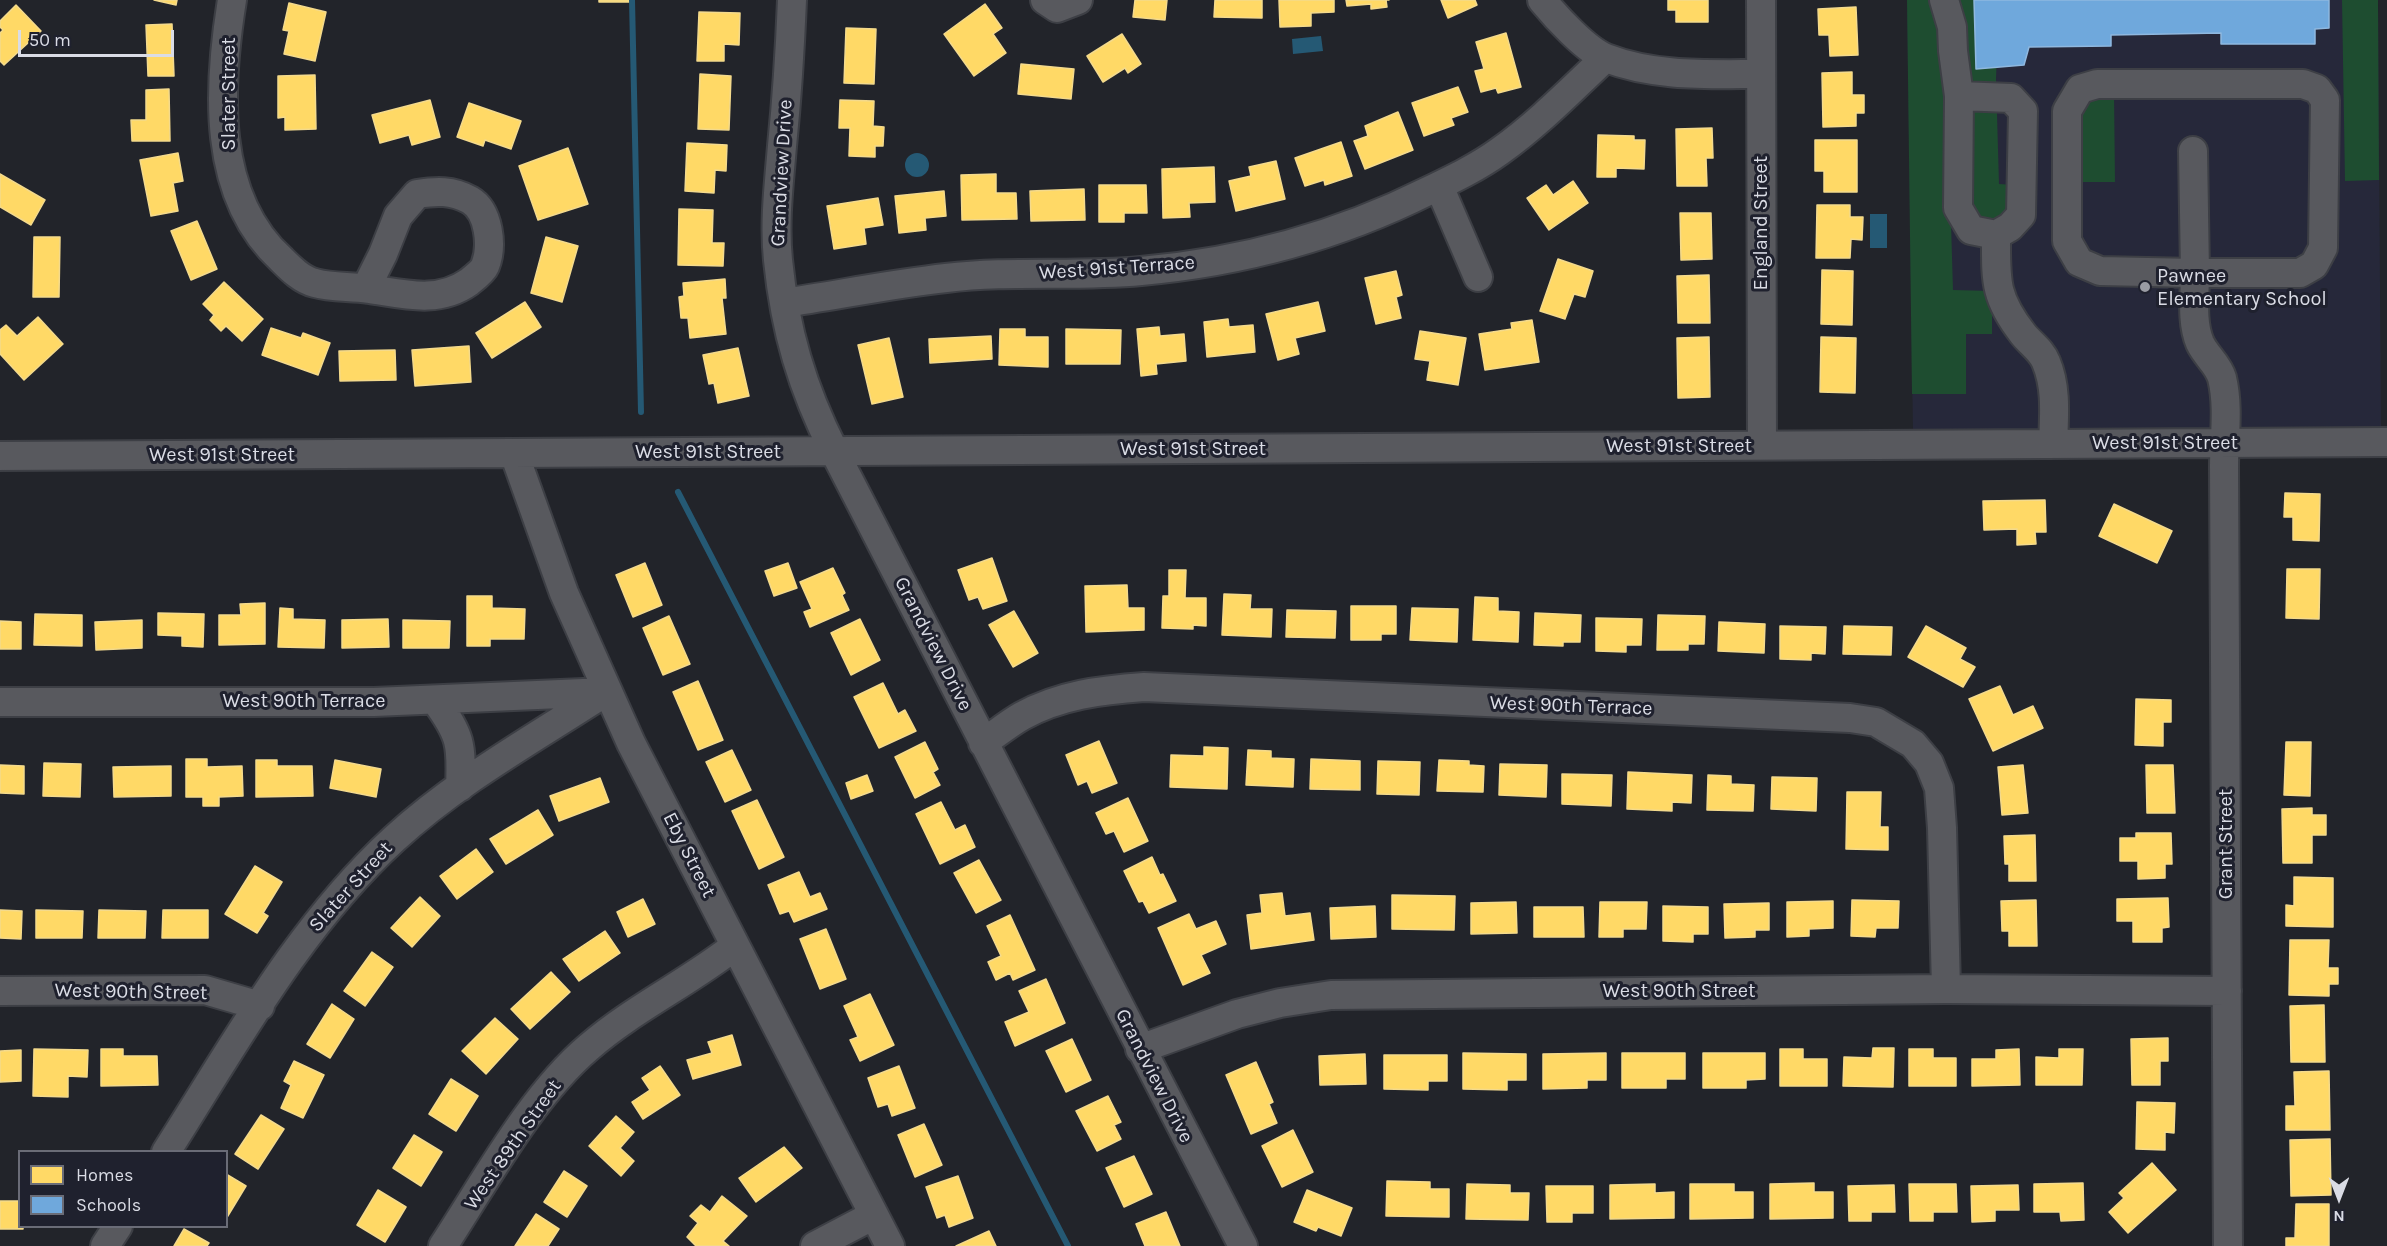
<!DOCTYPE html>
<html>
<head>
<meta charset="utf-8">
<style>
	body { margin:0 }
	#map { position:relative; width:2387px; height:1246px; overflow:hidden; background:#22242a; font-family:Karla,sans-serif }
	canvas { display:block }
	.legend { position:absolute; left:18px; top:1150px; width:210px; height:78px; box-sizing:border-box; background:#1f212e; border:2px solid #6a6c77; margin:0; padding:8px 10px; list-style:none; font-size:18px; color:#dadce5 }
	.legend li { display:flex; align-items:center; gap:12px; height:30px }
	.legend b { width:30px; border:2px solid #6a6c77 }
	.north { position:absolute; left:2309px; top:1168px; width:60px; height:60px; -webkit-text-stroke:4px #1f212e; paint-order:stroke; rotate:180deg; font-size:16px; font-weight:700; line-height:24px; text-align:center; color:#dadce5 }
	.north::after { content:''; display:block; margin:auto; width:21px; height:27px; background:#dadce5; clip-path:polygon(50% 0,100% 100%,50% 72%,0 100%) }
	.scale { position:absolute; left:18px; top:30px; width:156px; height:27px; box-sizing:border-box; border:3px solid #dadce5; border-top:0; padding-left:8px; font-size:18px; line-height:21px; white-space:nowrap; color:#dadce5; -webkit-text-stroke:4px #1f212e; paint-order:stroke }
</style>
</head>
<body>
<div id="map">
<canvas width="2387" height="1246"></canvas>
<ul class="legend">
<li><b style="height:16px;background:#ffd966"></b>Homes</li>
<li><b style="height:16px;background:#6fa8dc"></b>Schools</li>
</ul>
<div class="north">N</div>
<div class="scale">50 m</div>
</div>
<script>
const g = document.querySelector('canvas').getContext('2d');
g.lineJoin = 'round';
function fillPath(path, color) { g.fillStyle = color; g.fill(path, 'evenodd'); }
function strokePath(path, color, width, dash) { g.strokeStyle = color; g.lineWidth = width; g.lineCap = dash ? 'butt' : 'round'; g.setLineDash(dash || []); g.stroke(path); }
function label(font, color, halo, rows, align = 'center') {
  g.font = font + ' Karla,sans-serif'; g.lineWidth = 6; g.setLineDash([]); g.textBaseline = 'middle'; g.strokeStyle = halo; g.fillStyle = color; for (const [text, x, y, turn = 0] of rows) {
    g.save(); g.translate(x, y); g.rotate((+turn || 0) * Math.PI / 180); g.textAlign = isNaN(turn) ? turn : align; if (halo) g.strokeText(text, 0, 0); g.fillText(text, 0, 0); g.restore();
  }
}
fillPath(new Path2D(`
	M1907,0H2378L2381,428L1913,433Z`), '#26283a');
fillPath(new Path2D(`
	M1907,0H1999L1996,79L1999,184L2015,185V218L2000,223H1951L1953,290L1992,291V334H1966V394H1912Z
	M2342,0H2378L2379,180L2345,181Z
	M2083,93H2114L2115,182H2079L2078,115L2083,114Z`), '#1e4d30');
fillPath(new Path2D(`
	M1321,36L1323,51L1293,54L1292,39Z
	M905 165a12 12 0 1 1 24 0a12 12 0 1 1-24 0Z
	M1870,214H1887V248H1870Z`), '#255974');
const homes = new Path2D(`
	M154,0H177L176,5Z
	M599,0H629V2H599Z
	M1135,0H1167L1165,20L1133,17Z
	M1215,0H1262V18L1214,17Z
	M1279,0H1334V12L1311,13V26L1280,27Z
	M1346,0H1389H1386L1387,7L1371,9V4L1347,6Z
	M1441,0H1475L1477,5L1448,18Z
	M1668,0H1708V22H1676V10H1668Z
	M289,3L326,12L315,61L284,54L289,31L283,30Z
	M985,4L1002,28L993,34L1006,53L974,76L944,34Z
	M16,5L41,31L4,65L0,61V33L3,30L0,27V21Z
	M1856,7L1858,55L1830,56L1829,35H1819L1818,9Z
	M699,12L740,13L739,45L724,44V61H697Z
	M172,24L174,76H148L146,25Z
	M846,28L876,29L874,84L844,83Z
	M1506,33L1521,87L1498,93L1496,88L1481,92L1475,71L1484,69L1476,42Z
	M1122,34L1141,64L1128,73L1125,68L1103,82L1087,56Z
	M1021,64L1074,69L1071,99L1018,94Z
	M1852,72V95H1864V113H1856V126L1823,127L1822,73Z
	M700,74L731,76L729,130L698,129Z
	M315,75L316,129L285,130V117L278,118V76Z
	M1458,87L1468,112L1451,118L1454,125L1424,136L1412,103Z
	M169,89L170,141H132L131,120H146V90Z
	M430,100L440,137L412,145L409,135L380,143L372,115Z
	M840,100L874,101L873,126L884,127L883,146H875V157L849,156L850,128H839Z
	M469,103L521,121L511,149L485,140L483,146L457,137Z
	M1398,112L1413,150L1365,169L1354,141L1368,136L1365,126Z
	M1712,128L1713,158H1706L1707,186H1677L1676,129Z
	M1598,135L1634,136V140H1645L1644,169L1616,168V177H1597Z
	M1815,140H1857V192H1824V171H1815Z
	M1341,142L1352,176L1325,185L1324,180L1305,186L1295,158Z
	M687,143L727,145L726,171L715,170L714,193L685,191Z
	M568,148L588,204L538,220L519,166Z
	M178,153L183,181L173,183L178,211L151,216L140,160Z
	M1276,161L1285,199L1236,211L1229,181L1251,176L1249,167Z
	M1214,167L1215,202L1189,203L1190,217L1163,218L1162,169Z
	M0,174L45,200L31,225L0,207Z
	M996,174V193H1016L1017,219L962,220L961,175Z
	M1573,181L1588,203L1549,230L1527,198L1546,185L1553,195Z
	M1099,185H1146L1147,213H1124V222H1099Z
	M1084,189L1085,220L1031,221L1030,191Z
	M944,191L946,216L925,218L926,230L899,233L895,196Z
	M878,198L883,225L864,228L866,244L834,249L827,206Z
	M1817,205H1850V217H1863L1862,240L1851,239L1850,258H1816Z
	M679,209L713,210L712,243H724L723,266L678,265Z
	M1680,213H1711L1712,259L1681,260Z
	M197,221L217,269L191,280L171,231Z
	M34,237H60L59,297H33Z
	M546,237L578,246L562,302L531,293Z
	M1558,259L1593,271L1585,297L1574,294L1565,319L1540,311Z
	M1822,270L1853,271L1852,325L1821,324Z
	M1396,271L1402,295L1396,297L1401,318L1376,324L1365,278Z
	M1709,275L1710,323H1678L1677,276Z
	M725,279L726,298H722L726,334L690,338L688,318H681L679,297L684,296L683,283Z
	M224,282L263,319L242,341L226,326L221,331L210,320L214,315L203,304Z
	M525,302L541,327L492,358L476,333Z
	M1318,302L1325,331L1295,338L1299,354L1278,360L1266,314Z
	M38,317L63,344L24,380L0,354V330L6,325L17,336Z
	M1228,319L1229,327L1253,325L1255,352L1207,357L1204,322Z
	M1532,320L1539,362L1485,370L1479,334L1512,329L1511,323Z
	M1159,327L1160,336L1184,334L1186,361L1156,364L1157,374L1141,376L1137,329Z
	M271,328L301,338L303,333L330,343L318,375L262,355Z
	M1000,329H1025V337H1048V367L999,365Z
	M1066,329L1121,330L1120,364H1066Z
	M1420,331L1466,338L1458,385L1427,380L1430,361L1415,359Z
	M991,336L992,359L930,363L929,339Z
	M1709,337L1710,397L1678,398L1677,338Z
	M1821,337L1856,338L1855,393L1820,392Z
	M889,338L903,397L872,404L858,345Z
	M469,346L471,382L415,386L412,350Z
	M738,348L749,396L718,403L714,383L709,384L703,355Z
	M395,350L396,380L340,381L339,351Z
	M2285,493L2320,494L2319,541L2293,540V517H2284Z
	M2045,500L2046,532H2035L2036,544L2017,545V529L1984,530L1983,501Z
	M2114,504L2172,531L2157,563L2099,536Z
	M992,558L1007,601L983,609L978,597L969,600L958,570Z
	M645,563L662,605L633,617L616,575Z
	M788,563L797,588L774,596L765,571Z
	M833,568L845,593L842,595L849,610L810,627L804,612L812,609L800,582Z
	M2287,569H2320L2319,619L2286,618Z
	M1169,570H1186L1185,598H1206V626L1193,625V629L1162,628L1163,596H1169Z
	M1127,585L1128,608H1144V630L1086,632L1085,586Z
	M1224,594L1251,595L1250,609H1272L1271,637L1222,635Z
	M467,596H492V608L525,609L524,639H490V646H467Z
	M1475,597L1498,598V611L1519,612L1518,642L1473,640Z
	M265,603V644L219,645V615H241L240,604Z
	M1351,606H1396V634H1381V640H1351Z
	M280,608L293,609V619L325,620L324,648L278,647Z
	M1412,608L1458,609L1457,642L1410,640Z
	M1287,610L1336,611L1335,638L1286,637Z
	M1014,611L1038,653L1013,667L989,625Z
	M158,613L204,614L203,647L182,646V636L158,635Z
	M1535,613L1581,615L1580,642H1563V646L1534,645Z
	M35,614L82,615V646L34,645Z
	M1658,615L1705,616L1704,644H1688V650H1657Z
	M669,616L690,664L663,675L643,628Z
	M1596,618L1642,619L1641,645H1626V652L1596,651Z
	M388,619L389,647L342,648V620Z
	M860,619L880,660L851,675L831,633Z
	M142,620V648L96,650L95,622Z
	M403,620L450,621L449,648H403Z
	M0,621L21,622V649H0Z
	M1719,622L1765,624L1764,653L1718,651Z
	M1780,626L1826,627L1825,654L1811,653V660L1780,659Z
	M1844,626L1892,627L1891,655L1843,654Z
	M1926,626L1966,648L1960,659L1975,667L1963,687L1908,657Z
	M698,681L723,740L698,750L673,692Z
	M883,683L898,714L905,710L916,731L879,748L854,697Z
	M2000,686L2013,715L2033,706L2043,728L1993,751L1969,699Z
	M2136,699L2171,700V722H2163V746L2135,745Z
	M1099,741L1117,783L1092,793L1087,781L1078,785L1066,755Z
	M925,742L938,769L933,772L940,785L915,798L895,757Z
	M2286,742H2311L2310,796L2284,795Z
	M1204,747L1228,748L1227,789L1170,787L1171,755L1204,756Z
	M732,750L751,790L725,802L706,762Z
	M1248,750L1271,751V758L1294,759L1293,787L1246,785Z
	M186,759H207V767L242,766L243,796L219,797V806H203V797H186Z
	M1311,759L1360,761V790L1310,789Z
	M256,760H277V766H312L313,796L256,797Z
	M335,760L381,769L376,797L330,788Z
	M1439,760L1469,761V765L1484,766L1483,792L1437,791Z
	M1378,761L1420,762L1419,795L1377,794Z
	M44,763L81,764L80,797L43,796Z
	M1500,764L1547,765L1546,797L1499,795Z
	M0,765L24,766V794L0,793Z
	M2023,765L2028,813L2002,815L1998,767Z
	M2146,765H2173L2175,813H2147Z
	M171,766V796L114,797L113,767Z
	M1628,772L1692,775L1691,803L1672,802V811L1627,809Z
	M1562,774L1612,775L1611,806L1562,804Z
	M867,775L873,791L851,799L846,783Z
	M1708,775L1731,776V784L1754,785L1753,811L1707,810Z
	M1772,777L1817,778L1816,811L1771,809Z
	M600,778L609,802L559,821L550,796Z
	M1847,792H1881L1880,827H1888V850L1846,849Z
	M1128,798L1148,841L1124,852L1114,831L1106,834L1096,813Z
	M757,800L784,857L759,869L732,811Z
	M941,802L955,830L965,825L975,847L940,864L916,814Z
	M2312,808V815H2326V835H2312V863H2283L2282,809Z
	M538,810L553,835L506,864L490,839Z
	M2136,833H2171L2172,864H2165V878L2138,879V861H2120V838H2136Z
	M2035,835L2036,881H2009V864H2005L2004,836Z
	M476,849L493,872L457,899L440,876Z
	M1152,857L1160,875L1163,874L1176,901L1149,913L1143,901L1139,902L1124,871Z
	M979,860L1001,900L976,913L954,873Z
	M255,866L282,882L263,913L268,916L257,933L225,914Z
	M799,872L810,897L820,893L827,909L794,922L789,911L780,914L768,885Z
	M2294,877L2333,878V927L2286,926V905L2294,906Z
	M1282,893L1285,916L1310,913L1314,940L1251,949L1247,915L1262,913L1260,895Z
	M1392,895L1455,896L1454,930L1392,929Z
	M420,897L440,916L412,947L391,928Z
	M2168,898L2169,927L2162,928V942H2133V921H2117V899Z
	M643,899L655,924L628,937L617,912Z
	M1852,900L1899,901L1898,928H1876L1875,937L1851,936Z
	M2036,900L2037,946H2009V931H2002L2001,901Z
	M1833,901V928L1809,929V936L1787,937V902Z
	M1516,902L1517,933L1471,934V903Z
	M1600,902H1647L1646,929H1623V937H1599Z
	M1769,903V930H1755V937L1725,938L1724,904Z
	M1375,906L1376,937L1331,939L1330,908Z
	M1663,906L1708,907V934H1693V942L1663,941Z
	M1534,907H1583L1584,937H1534Z
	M0,910L22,911L21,939L0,938Z
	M36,910L83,911L82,938H36Z
	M99,910L146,911L145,938H98Z
	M163,910H208V938H162Z
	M1189,914L1196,929L1216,921L1226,944L1201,955L1210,973L1183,985L1158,928Z
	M1010,915L1035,970L1013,980L1010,973L996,980L988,962L1001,956L987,926Z
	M826,929L846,979L820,989L800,939Z
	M605,931L620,953L579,981L563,959Z
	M2290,940H2329L2328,968H2338V984H2329V996L2289,995Z
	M372,952L393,967L365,1006L344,991Z
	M551,972L570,992L530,1029L511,1009Z
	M1046,979L1065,1023L1015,1046L1005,1022L1029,1012L1019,991Z
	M870,994L894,1045L860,1061L850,1040L858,1037L844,1006Z
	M332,1004L354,1019L330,1058L307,1044Z
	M2324,1005L2325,1062H2291L2290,1006Z
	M495,1018L518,1039L486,1074L462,1051Z
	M732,1035L741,1065L693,1079L687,1060L712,1053L708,1042Z
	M2168,1038V1061H2160V1085H2132L2131,1039Z
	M1072,1039L1091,1080L1066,1092L1046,1051Z
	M1873,1048H1894L1893,1087L1843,1086L1844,1057L1872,1058Z
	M34,1049L88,1050L87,1077L68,1076V1097L33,1096Z
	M101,1049H123V1056H157L158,1085L101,1086Z
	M1780,1049H1803V1059H1827V1086H1780Z
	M1909,1049H1933V1058H1956V1086H1909Z
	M2019,1049L2020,1085L1972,1086V1059H1996V1050Z
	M2059,1049H2083L2082,1085H2036V1057L2059,1058Z
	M21,1050V1081L0,1082V1051Z
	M1463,1053L1526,1054V1080H1507V1090L1463,1089Z
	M1606,1053V1080H1587V1088L1543,1089V1054Z
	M1622,1053H1685V1079H1666V1088H1622Z
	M1703,1053H1765V1079L1746,1080V1088H1703Z
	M1365,1054L1366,1084L1320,1085L1319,1056Z
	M1384,1055H1447V1081H1428V1090L1384,1089Z
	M294,1061L324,1075L303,1118L281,1108L291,1085L284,1081Z
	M1256,1062L1273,1102L1269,1104L1277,1123L1251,1134L1226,1075Z
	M660,1066L680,1095L643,1119L632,1102L650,1090L642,1078Z
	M899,1066L915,1108L892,1116L888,1104L878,1107L868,1078Z
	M2329,1071L2330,1130H2286V1106H2295L2294,1072Z
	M451,1079L478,1096L456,1131L429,1114Z
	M1108,1096L1121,1122L1114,1125L1121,1139L1097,1151L1076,1111Z
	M2137,1102L2175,1103L2174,1133L2165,1132V1150L2136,1149Z
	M261,1115L284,1129L258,1169L235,1154Z
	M616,1116L634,1132L620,1148L634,1161L621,1176L589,1146Z
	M924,1124L942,1165L915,1177L898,1135Z
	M1293,1130L1313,1172L1282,1187L1262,1146Z
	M414,1135L442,1152L421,1186L393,1168Z
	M2330,1139L2331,1195L2291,1196L2290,1140Z
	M784,1147L802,1168L756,1202L739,1178Z
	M1134,1156L1152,1194L1124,1207L1106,1168Z
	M2152,1163L2176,1190L2128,1233L2109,1212L2124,1198L2119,1193Z
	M564,1171L587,1186L567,1217L544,1202Z
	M226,1174L246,1186L226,1219Z
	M958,1176L973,1218L949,1227L945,1215L937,1218L926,1187Z
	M1387,1181L1430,1182V1189H1449V1217L1386,1216Z
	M1814,1183V1192H1833V1218L1770,1219V1184Z
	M2083,1183L2084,1220L2061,1221L2060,1212H2034V1184Z
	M1467,1184L1510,1185V1193H1529L1528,1220L1466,1219Z
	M1655,1184V1193L1674,1192V1218L1610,1219V1185Z
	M1690,1184H1734V1192H1753V1218L1690,1219Z
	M1909,1184H1956L1957,1212H1933V1221H1910Z
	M1894,1185L1895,1212H1871V1221H1849L1848,1186Z
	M2018,1185L2019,1210H1995V1221L1972,1222L1971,1186Z
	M1546,1186H1593V1213H1572V1222H1547Z
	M378,1190L406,1207L385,1242L357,1225Z
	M1307,1190L1352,1208L1341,1236L1318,1227L1316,1231L1294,1222Z
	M722,1196L747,1216L723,1241L729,1246H696L687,1237L698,1223L690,1216L701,1205L710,1212Z
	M0,1201H20V1226H23V1229H0Z
	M2296,1204H2329V1246H2286V1238H2295Z
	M1166,1212L1180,1246H1145L1136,1224Z
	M536,1214L559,1229L548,1246H515Z
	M184,1229L209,1243L207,1246H174Z
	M989,1231L996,1246H956Z`);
fillPath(homes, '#ffd966');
strokePath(homes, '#f4da8c', 1.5);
const schools = new Path2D(`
	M1974,0H2329V28L2315,29V44H2221V33L2111,35V46L2029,47L2024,65L1976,69Z`);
fillPath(schools, '#6fa8dc');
strokePath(schools, '#8fb8df', 1.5);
strokePath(new Path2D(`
	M632,0L641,412
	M678,492L1068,1246`), '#255974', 6);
const minor = new Path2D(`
	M232,0C218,86 211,196 282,260C291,269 302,280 315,283C332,288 351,286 369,289C404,294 438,304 469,282C474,278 483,271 485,266C493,246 489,211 470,200C452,190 436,191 417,194L398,216L383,254L366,288
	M792,0C790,49 787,97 782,146C779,183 774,222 778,260C785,330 802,388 834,451L1243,1246
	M1045,0L1057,8L1078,0
	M1542,0C1556,17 1586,50 1606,58C1655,77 1709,74 1761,74
	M1761,0L1762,445
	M1944,0L1952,27L1953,51L1959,96
	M2193,151L2195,273H2300L2314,265L2323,248L2325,100L2317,89L2303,84H2097L2080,89L2067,111V241L2079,262L2100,271L2195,273C2195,295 2191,322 2200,343C2206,356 2218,364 2222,378C2229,407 2224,437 2224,467L2228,1246
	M1439,186L1478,277
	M1996,235L1971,230L1958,208L1959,96L2011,98L2023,111L2021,215L2010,227L1996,235C1996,280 1994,297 2023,334C2030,343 2042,351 2046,362C2057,388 2054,416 2053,444
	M784,303C838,295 892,284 946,278C1011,270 1076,277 1141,271C1242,262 1338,236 1428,191C1453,179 1478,167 1500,151C1538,124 1571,90 1605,58
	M514,453L564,593L631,743L890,1246
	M0,456L2387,442
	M435,700C461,735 462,745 460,787
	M0,702H374L607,692
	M983,743C996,734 1008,724 1022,716C1060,695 1101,690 1144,687L1850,718L1876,722L1913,744L1929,763L1939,788L1942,828L1946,989
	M0,991L205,990L260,1006
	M1140,1049L1237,1014L1280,1003L1331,995L1946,989L2227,991
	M166,1152C235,1044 299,926 394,839C457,781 535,738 607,691
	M105,1246L118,1226
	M443,1246C485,1182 531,1096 589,1047C634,1008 688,983 735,946
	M815,1246L874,1215`);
strokePath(minor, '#3d3f45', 32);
strokePath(minor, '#58595e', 28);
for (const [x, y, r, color] of [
	[2145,287,6,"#9a9ca4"]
]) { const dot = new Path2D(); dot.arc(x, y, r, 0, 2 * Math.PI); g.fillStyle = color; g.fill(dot); strokePath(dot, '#1f212e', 2); }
label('20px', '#dadce5', '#1f212e', [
	["Slater Street",229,94,-90],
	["Grandview Drive",782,173,-87],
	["England Street",1761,223,-90],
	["West 91st Terrace",1117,268,-4],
	["West 91st Street",2165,443],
	["West 91st Street",1679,446],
	["West 91st Street",1193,449],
	["West 91st Street",708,452],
	["West 91st Street",222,455],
	["Grandview Drive",933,644,63],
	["West 90th Terrace",304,701],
	["West 90th Terrace",1571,706,2],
	["Grant Street",2226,844,-90],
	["Eby Street",689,855,63],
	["Slater Street",351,887,-48],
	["West 90th Street",1679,991],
	["West 90th Street",131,992,1],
	["Grandview Drive",1154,1076,63],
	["West 89th Street",513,1145,-55]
]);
label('20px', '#dadce5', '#1f212e', [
	["Pawnee",2157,276],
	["Elementary School",2157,299]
], 'left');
</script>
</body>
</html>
